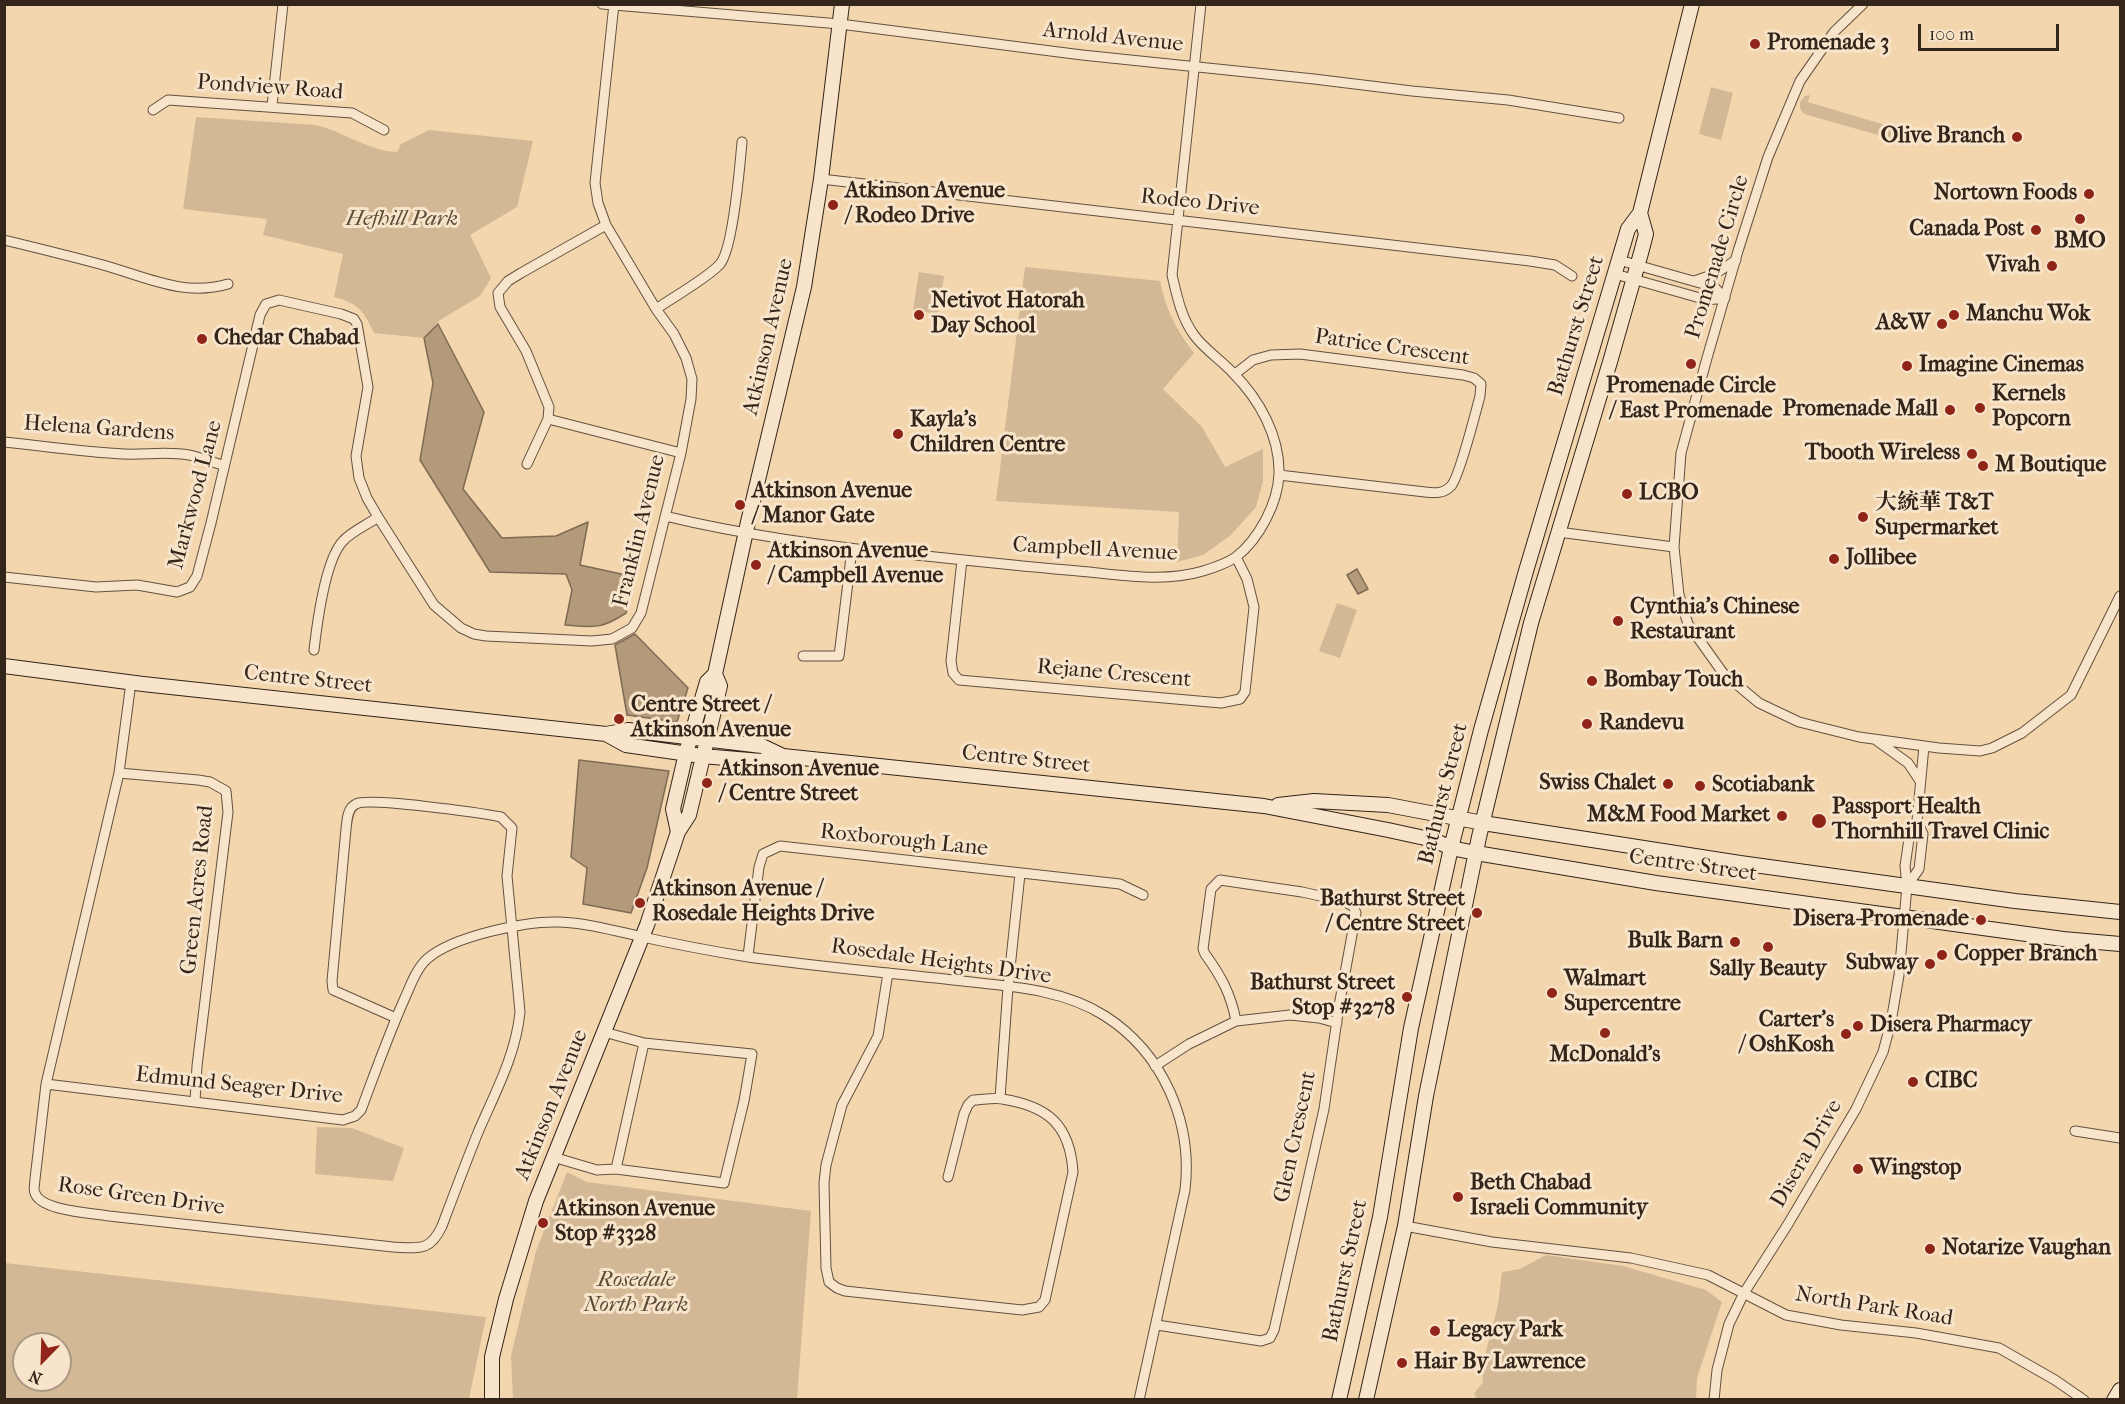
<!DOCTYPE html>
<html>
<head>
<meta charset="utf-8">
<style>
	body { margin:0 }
	#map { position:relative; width:2125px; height:1404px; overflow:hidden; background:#f3d6ad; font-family:"IM FELL French Canon",serif }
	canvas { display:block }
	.frame { position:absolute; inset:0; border:6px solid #33251a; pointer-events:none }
	.north { position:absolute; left:12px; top:1332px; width:60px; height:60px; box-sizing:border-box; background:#f7e4ca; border:2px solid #a99884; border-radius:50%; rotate:203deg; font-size:16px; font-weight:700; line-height:24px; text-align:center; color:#33251a }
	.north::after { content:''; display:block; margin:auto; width:21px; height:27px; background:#8f2418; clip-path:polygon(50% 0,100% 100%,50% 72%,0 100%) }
	.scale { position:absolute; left:1918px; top:24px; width:141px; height:27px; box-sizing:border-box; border:3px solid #33251a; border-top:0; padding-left:8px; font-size:18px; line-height:21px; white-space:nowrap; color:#33251a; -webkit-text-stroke:4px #f7e4ca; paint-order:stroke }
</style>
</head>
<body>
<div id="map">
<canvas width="2125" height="1404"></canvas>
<div class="frame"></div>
<div class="north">N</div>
<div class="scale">100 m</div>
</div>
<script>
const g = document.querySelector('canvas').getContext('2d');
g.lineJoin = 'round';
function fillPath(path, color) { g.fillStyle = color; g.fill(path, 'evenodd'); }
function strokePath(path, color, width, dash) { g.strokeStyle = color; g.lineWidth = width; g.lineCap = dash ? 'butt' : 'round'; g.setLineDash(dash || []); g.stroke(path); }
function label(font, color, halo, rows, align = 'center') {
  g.font = font + ' "IM FELL French Canon","Noto Serif SC",serif'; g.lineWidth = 6; g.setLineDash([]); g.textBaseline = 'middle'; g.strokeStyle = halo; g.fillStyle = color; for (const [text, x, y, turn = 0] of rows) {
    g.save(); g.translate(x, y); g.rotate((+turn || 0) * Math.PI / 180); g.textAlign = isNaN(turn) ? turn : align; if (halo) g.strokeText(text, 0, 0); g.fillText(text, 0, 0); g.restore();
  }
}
fillPath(new Path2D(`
	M1711,87L1733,93L1721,140L1699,134Z
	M1810,95L1808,102L1902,130L1903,136L1896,138L1897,142L1894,144L1878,135L1804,114L1800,108V102L1805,96Z
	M196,117L315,125C343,131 368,151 397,152L401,144L429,130L533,141L517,207L470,235L491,278L480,296L440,320L424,338L374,333C364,311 358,303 334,297L343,254L263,235L267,219L183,209Z
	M1025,267L1160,281C1166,310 1176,329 1194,353L1163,389L1202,427L1225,467L1263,449V481L1256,507L1231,535L1203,555L1177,562L1179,512L996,501Z
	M919,272L944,276L938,314L913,310Z
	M1337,603L1357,610L1340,658L1319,651Z
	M317,1127L352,1128L404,1148L393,1181L315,1174Z
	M567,1172L587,1182L811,1211L797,1399H513L511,1356L536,1251Z
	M1546,1255L1623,1266L1706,1290L1722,1302L1697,1378L1696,1399H1477L1474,1394L1483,1382L1482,1367L1498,1305L1502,1272L1520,1269Z
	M5,1263L486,1317L469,1399H5ZM24,1344H60V1380H24Z`), '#d2b894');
const water = new Path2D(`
	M438,324L484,412L463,489L502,538L556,536L588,522L580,565L635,577L626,613C600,630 594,627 565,625L572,590L566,574L490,572L420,460L433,383L424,338Z
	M1357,569L1368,589L1358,594L1347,575Z
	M635,634L688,688L677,722L627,715L615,645Z
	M579,760L669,771L647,868L631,913L583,904L587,868L571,857Z`);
fillPath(water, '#b29a7b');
strokePath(water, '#7f6b54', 1.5);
const street = new Path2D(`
	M602,4L840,24L1082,55L1314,79L1412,91L1508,100L1619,118
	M1863,4L1834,32L1800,81L1768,157L1738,251L1707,358L1681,453L1674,547L1679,595L1688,624L1723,673L1759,703L1799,722L1859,737L1939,748L1980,751L1992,748L2022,733L2071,695L2120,596
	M272,106L283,4
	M153,110L168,100L352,113L384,130
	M821,179L1530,261L1555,265L1572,276
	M4,240C37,248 70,256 103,265C146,277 183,297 228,284
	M1619,260L1714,287L1725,298
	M1615,274L1707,300L1725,298
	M1694,281L1715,274L1736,260
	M656,309C672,298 709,277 720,264C733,249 740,165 742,142
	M1235,374L1253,360L1260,358L1271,355L1300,354L1463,375L1474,378L1481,384L1480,396C1476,411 1459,478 1451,486C1444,494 1434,493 1425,492L1279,475
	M548,419L681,453
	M4,442C44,446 84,452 124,454C146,455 167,451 189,455C200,457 212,463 224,465
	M527,464L548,419L549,407L526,351L500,307L498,293L508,281L521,273L606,225
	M665,516C751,537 838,548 926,556C973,561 1020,566 1067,570C1111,573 1160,584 1203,571C1213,568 1227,563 1236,557C1259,539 1278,503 1279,474C1280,436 1259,399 1233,373C1221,360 1204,349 1194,335C1181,317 1177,296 1172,275L1201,4
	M1558,532L1674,547
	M962,560L951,661L953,673L959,680L1221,703L1240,699L1245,692L1254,607L1247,579L1236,557
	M4,577L96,587L137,585L177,592L190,587L197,576L211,523L260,315L266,304L279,300L341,314L354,319L357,324L368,387L356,456L359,478L367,498L378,517L434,605L461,628L474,634L486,636L592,641L612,639L623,633L632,628L641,613L681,453L691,399L692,379L686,358L674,334L656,309L606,225L598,203L595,183L614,4
	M314,650C317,624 325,560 343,541C352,531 367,525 378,517
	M803,656H839L852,549
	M131,682L119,773L46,1084L35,1179C35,1183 33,1190 35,1193C41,1211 92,1213 109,1216L393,1247C419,1248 430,1252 442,1226C454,1194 466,1162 479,1130C496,1091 516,1054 520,1012L507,876L512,828L501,817C481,813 368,797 356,804C347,808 347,821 346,829L332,981L333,990L396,1018
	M1876,740L1908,763L1920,781
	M119,773L198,780L210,782L226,791L228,812L197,1066L195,1102
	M1907,886L1919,869L1923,834L1917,821
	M748,956L759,867L763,854L780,846L1120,884L1143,895
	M888,973L878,1036L842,1105L826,1165L824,1183L826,1268L829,1282L837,1288L845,1291L1022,1310L1039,1307L1045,1300L1073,1172C1070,1125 1048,1106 1002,1099C993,1097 982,1100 973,1100L968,1105L964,1114L948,1177
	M1155,1066L1189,1044L1236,1021L1290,1015L1319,1018L1337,1023
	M46,1084L343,1120L355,1116L361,1110C375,1073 388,1036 404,1000C410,987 416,969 427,959C453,936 526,921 559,922C586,923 612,930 638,936C674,944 711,951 748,957C813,966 879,972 945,979C998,986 1058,986 1105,1016C1163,1053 1193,1122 1185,1190L1139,1400
	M1000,1098L1008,987L1020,874
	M2075,1131L2120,1138
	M553,1157L597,1170L616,1169L724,1183L744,1101L752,1054L644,1043L604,1032
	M616,1169L644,1043
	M1405,1226L1492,1242L1631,1258L1708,1275L1786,1315L1841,1325L1916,1333L1999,1348L2055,1380L2084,1400
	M1157,1325L1261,1341L1270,1338L1274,1330L1324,1109L1339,1006L1356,913L1353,906L1343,901L1302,892L1220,880L1211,889L1203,949L1205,954C1221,976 1231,994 1236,1021
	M1714,1400L1717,1370L1729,1324L1744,1293L1788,1224L1856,1109L1883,1052L1891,1022L1899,975L1907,886L1905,866L1910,832L1917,821L1924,746`);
const secondary = new Path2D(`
	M4,666L143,684L606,734L628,730L762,746L783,756
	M606,734L626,745L702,756L761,761L783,756L1264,806L1388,830L1434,840L1451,848L1476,853L1656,883L2063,939L2120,944
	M1278,805L1314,801L1388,805L1483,823L1740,863L2015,901L2120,912
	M678,832L673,809L686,753L707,682L715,674
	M492,1400V1357L506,1299L536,1201L647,925L678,832L689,815L720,686L715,674L748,522L804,287L821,179L842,4
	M1339,1400L1380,1217L1411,1028L1451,848L1481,730L1526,571L1628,229L1640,213L1692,4
	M1366,1400L1405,1226L1426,1096L1479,837L1531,623L1610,362L1641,253L1646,234L1640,213
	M2114,1400L2120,1390`);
strokePath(street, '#63513f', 11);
strokePath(secondary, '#33251a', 16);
strokePath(street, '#f7e4ca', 9);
strokePath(secondary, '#f7e4ca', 14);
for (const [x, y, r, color] of [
	[1755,44,6,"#8f2418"],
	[2017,137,6,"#8f2418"],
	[2089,194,6,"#8f2418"],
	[833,205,6,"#8f2418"],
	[2080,219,6,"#8f2418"],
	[2036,230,6,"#8f2418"],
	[2052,266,6,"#8f2418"],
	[919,315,6,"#8f2418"],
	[1954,315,6,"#8f2418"],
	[1942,324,6,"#8f2418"],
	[202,339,6,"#8f2418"],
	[1691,364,6,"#8f2418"],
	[1907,366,6,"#8f2418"],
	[1980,408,6,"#8f2418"],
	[1950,410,6,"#8f2418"],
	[898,434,6,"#8f2418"],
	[1972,454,6,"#8f2418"],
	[1983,466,6,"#8f2418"],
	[1627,494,6,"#8f2418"],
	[740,505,6,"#8f2418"],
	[1863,517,6,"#8f2418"],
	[1834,559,6,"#8f2418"],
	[756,565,6,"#8f2418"],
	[1618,621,6,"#8f2418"],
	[1592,681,6,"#8f2418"],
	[619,719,6,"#8f2418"],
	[1587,724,6,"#8f2418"],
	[707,783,6,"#8f2418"],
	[1668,784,6,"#8f2418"],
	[1700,786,6,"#8f2418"],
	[1782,816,6,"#8f2418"],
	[1819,821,8,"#8f2418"],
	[640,903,6,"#8f2418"],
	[1477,913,6,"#8f2418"],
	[1981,920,6,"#8f2418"],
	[1735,942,6,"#8f2418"],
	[1768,947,6,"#8f2418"],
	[1942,955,6,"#8f2418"],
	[1930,964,6,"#8f2418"],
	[1552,993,6,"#8f2418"],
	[1407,997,6,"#8f2418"],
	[1858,1026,6,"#8f2418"],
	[1605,1033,6,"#8f2418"],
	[1846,1034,6,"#8f2418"],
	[1913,1082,6,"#8f2418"],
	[1858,1169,6,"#8f2418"],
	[1458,1197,6,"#8f2418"],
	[543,1223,6,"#8f2418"],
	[1930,1249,6,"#8f2418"],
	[1435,1331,6,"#8f2418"],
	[1402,1363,6,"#8f2418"]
]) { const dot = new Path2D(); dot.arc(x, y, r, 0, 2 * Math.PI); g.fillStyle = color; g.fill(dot); strokePath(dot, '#f7e4ca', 2); }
label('22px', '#33251a', '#f7e4ca', [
	["Arnold Avenue",1113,38,6],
	["Pondview Road",270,88,4],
	["Rodeo Drive",1200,203,6],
	["Promenade Circle",1718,257,-73],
	["Bathurst Street",1577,326,-73],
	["Atkinson Avenue",769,337,-77],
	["Patrice Crescent",1392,348,8],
	["Helena Gardens",99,429,4],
	["Markwood Lane",196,495,-75],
	["Franklin Avenue",640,531,-76],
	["Campbell Avenue",1095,550,3],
	["Rejane Crescent",1114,674,5],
	["Centre Street",308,680,6],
	["Centre Street",1026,760,6],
	["Bathurst Street",1444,794,-76],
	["Roxborough Lane",904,841,6],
	["Centre Street",1693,866,8],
	["Green Acres Road",198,890,-84],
	["Rosedale Heights Drive",941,962,8],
	["Edmund Seager Drive",239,1086,6],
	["Atkinson Avenue",552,1105,-68],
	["Glen Crescent",1296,1137,-78],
	["Disera Drive",1807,1154,-60],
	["Rose Green Drive",141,1197,8],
	["Bathurst Street",1346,1271,-78],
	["North Park Road",1874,1307,9]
]);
label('bold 22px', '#33251a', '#f7e4ca', [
	["Promenade 3",1767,44],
	["Olive Branch",2005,137,"right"],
	["Atkinson Avenue",845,192],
	["/ Rodeo Drive",845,217],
	["Nortown Foods",2077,194,"right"],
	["Canada Post",2024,230,"right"],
	["BMO",2080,242,"center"],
	["Vivah",2040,266,"right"],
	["Netivot Hatorah",931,302],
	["Day School",931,327],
	["Manchu Wok",1966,315],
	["A&W",1930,324,"right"],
	["Chedar Chabad",214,339],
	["Imagine Cinemas",1919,366],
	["Promenade Circle",1691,387,"center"],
	["/ East Promenade",1691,412,"center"],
	["Kernels",1992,395],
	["Popcorn",1992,420],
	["Promenade Mall",1938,410,"right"],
	["Kayla's",910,421],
	["Children Centre",910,446],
	["Tbooth Wireless",1960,454,"right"],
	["M Boutique",1995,466],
	["Atkinson Avenue",752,492],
	["/ Manor Gate",752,517],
	["LCBO",1639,494],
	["大統華 T&T",1875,504],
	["Supermarket",1875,529],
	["Atkinson Avenue",768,552],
	["/ Campbell Avenue",768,577],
	["Jollibee",1846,559],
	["Cynthia's Chinese",1630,608],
	["Restaurant",1630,633],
	["Bombay Touch",1604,681],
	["Centre Street /",631,706],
	["Atkinson Avenue",631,731],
	["Randevu",1599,724],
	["Atkinson Avenue",719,770],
	["/ Centre Street",719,795],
	["Swiss Chalet",1656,784,"right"],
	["Scotiabank",1712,786],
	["Passport Health",1832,808],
	["Thornhill Travel Clinic",1832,833],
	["M&M Food Market",1770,816,"right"],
	["Atkinson Avenue /",652,890],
	["Rosedale Heights Drive",652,915],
	["Bathurst Street",1465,900,"right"],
	["/ Centre Street",1465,925,"right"],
	["Disera-Promenade",1969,920,"right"],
	["Bulk Barn",1723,942,"right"],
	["Copper Branch",1954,955],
	["Subway",1918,964,"right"],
	["Sally Beauty",1768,970,"center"],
	["Walmart",1564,980],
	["Supercentre",1564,1005],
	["Bathurst Street",1395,984,"right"],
	["Stop #3278",1395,1009,"right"],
	["Carter's",1834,1021,"right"],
	["/ OshKosh",1834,1046,"right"],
	["Disera Pharmacy",1870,1026],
	["McDonald's",1605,1056,"center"],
	["CIBC",1925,1082],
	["Wingstop",1870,1169],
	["Beth Chabad",1470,1184],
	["Israeli Community",1470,1209],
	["Atkinson Avenue",555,1210],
	["Stop #3328",555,1235],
	["Notarize Vaughan",1942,1249],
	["Legacy Park",1447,1331],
	["Hair By Lawrence",1414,1363]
], 'left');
label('italic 22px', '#5b4a38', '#f7e4ca', [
	["Hefhill Park",402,220],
	["Rosedale",636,1281],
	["North Park",636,1306]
]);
</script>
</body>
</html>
